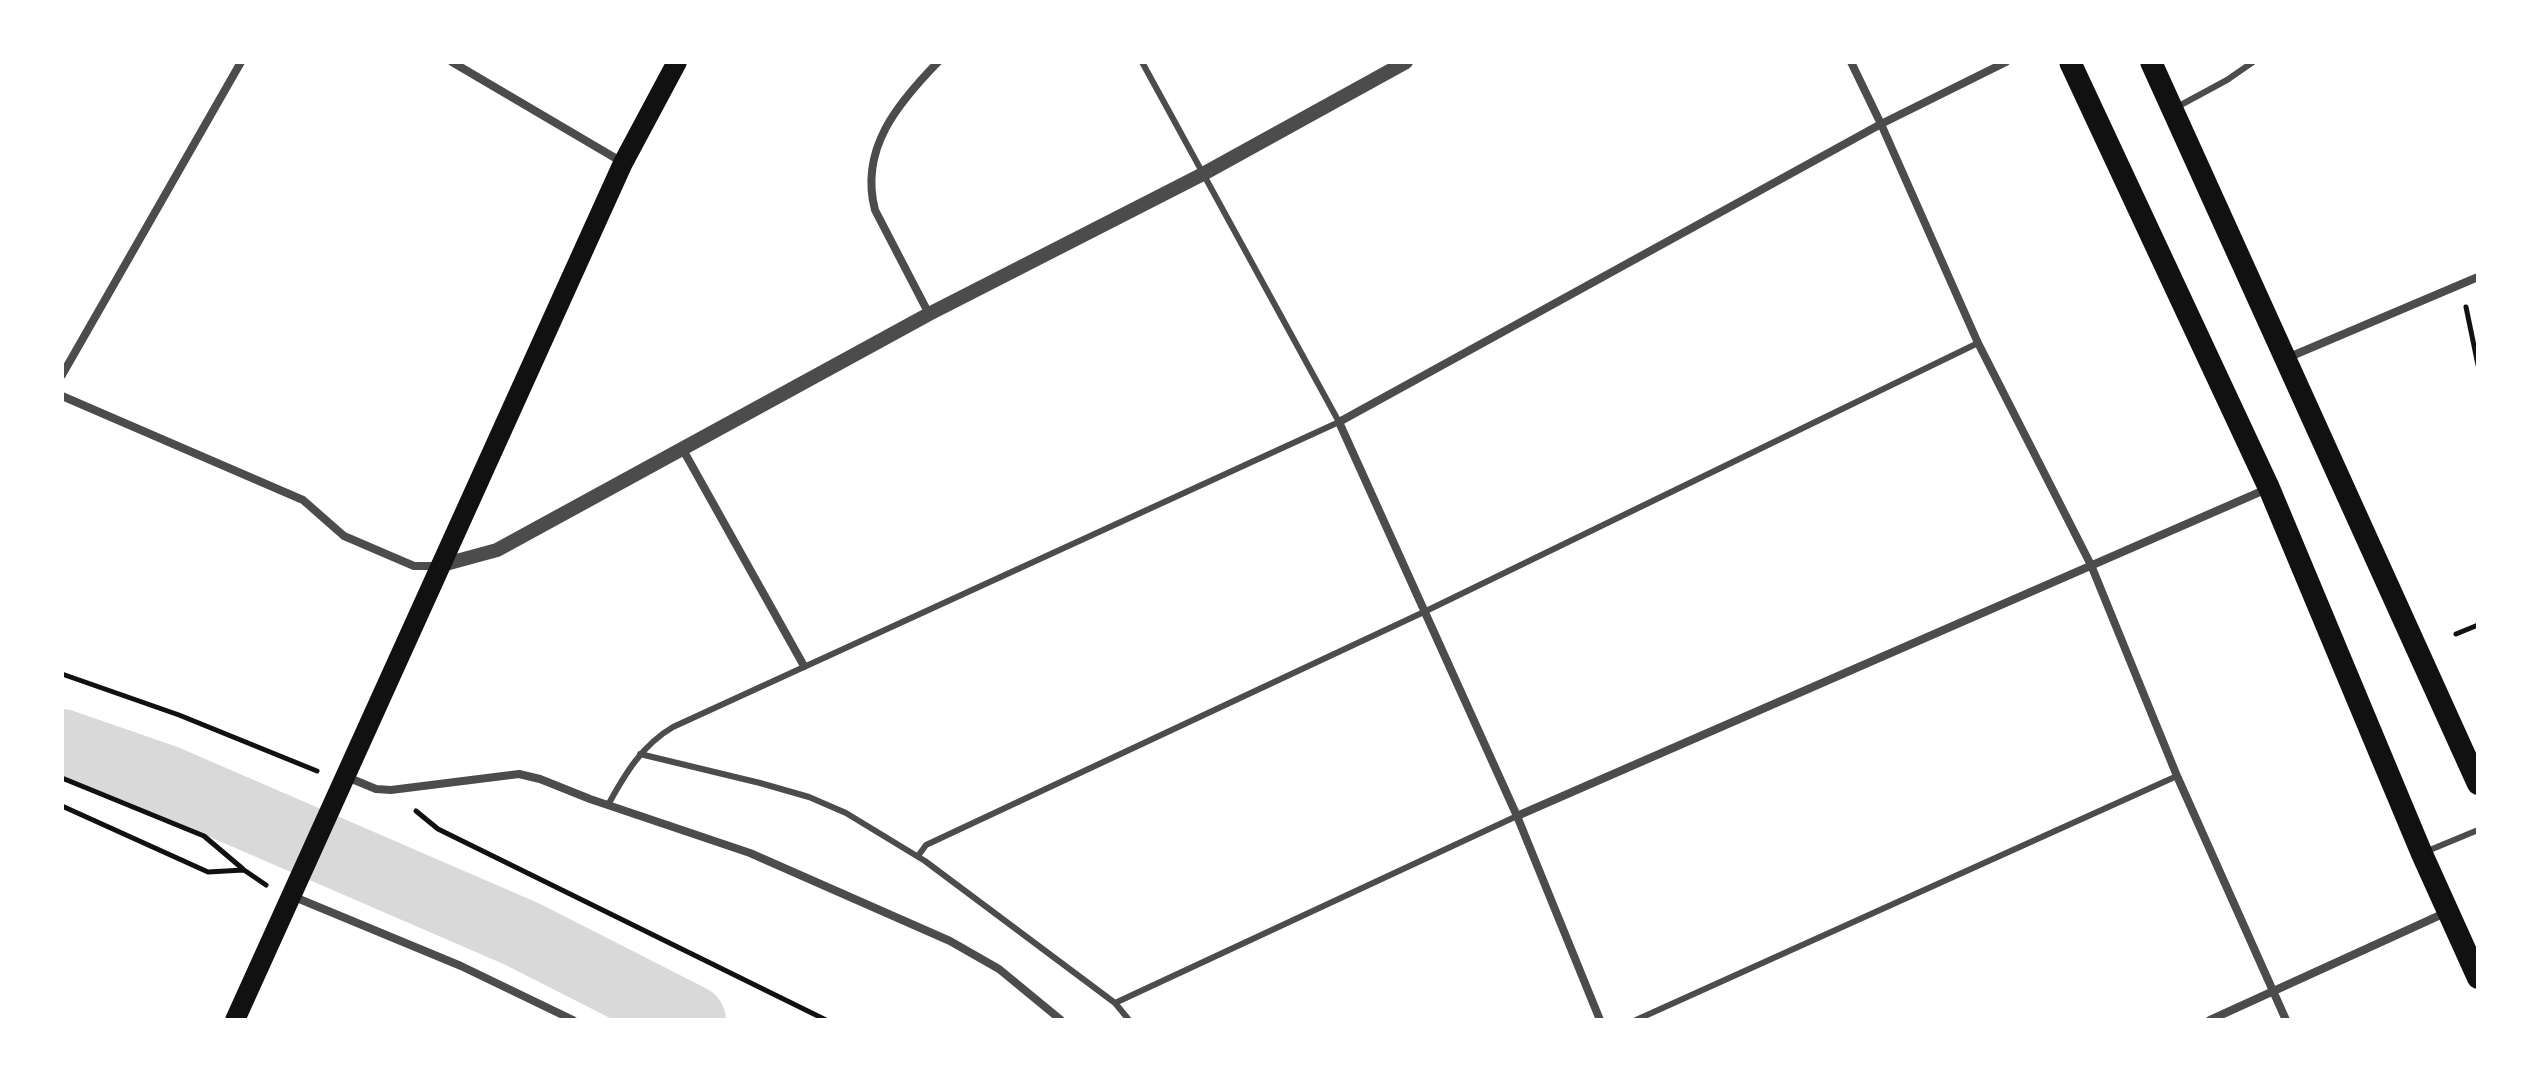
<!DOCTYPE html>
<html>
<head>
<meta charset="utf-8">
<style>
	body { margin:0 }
	#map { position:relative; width:2540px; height:1082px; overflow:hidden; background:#fff; font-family:Poppins,sans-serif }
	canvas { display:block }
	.frame { position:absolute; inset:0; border:64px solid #fff; pointer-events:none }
</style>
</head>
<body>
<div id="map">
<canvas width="2540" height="1082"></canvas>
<div class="frame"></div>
</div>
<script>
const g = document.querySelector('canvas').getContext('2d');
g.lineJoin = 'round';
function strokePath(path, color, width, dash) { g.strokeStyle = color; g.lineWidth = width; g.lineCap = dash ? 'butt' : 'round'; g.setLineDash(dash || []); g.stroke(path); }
strokePath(new Path2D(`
	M62,744L166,780L522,934L691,1020`), '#d9d9d9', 70);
strokePath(new Path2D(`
	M2466,307L2478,365
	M2456,634L2478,625
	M62,674L179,715L317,771
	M62,778L204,836L243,869
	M62,806L208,872L244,870L266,885
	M416,811L438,829L826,1020`), '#111', 5);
strokePath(new Path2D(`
	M2177,107L2227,80L2253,62
	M640,754L760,783L809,797L846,813L925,861L1115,1003L1129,1020
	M608,805C625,774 642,745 673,727L1339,422L1142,62
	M2425,852L2478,830
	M918,856L926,845L1426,611L1978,343
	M1115,1003L1517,816
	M1636,1020L2177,776`), '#4c4c4c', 6);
strokePath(new Path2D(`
	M452,62L622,162
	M1851,62L1881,124L1978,343L2091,565L2177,776L2286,1020
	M929,314L875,210C859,149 898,103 938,62
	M2287,358L2478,277
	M62,375L241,62
	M62,396L303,500L344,536L414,566H437
	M682,448L804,666
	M347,777L376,789L391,790L519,774L540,779L590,799L750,853L950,941L999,969L1061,1020
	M1517,816L2269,488
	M292,896L461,966L573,1020
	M1600,1020L1517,816L1339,422L1881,124L2006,62
	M2210,1020L2447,912`), '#4c4c4c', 8);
strokePath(new Path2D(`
	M442,565L497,550L929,314L1203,174L1406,62`), '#4c4c4c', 14);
strokePath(new Path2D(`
	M235,1020L623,163L677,62`), '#111', 20);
strokePath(new Path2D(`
	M2070,62L2269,488L2422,854L2478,978
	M2151,62L2478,784`), '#111', 22);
</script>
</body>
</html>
